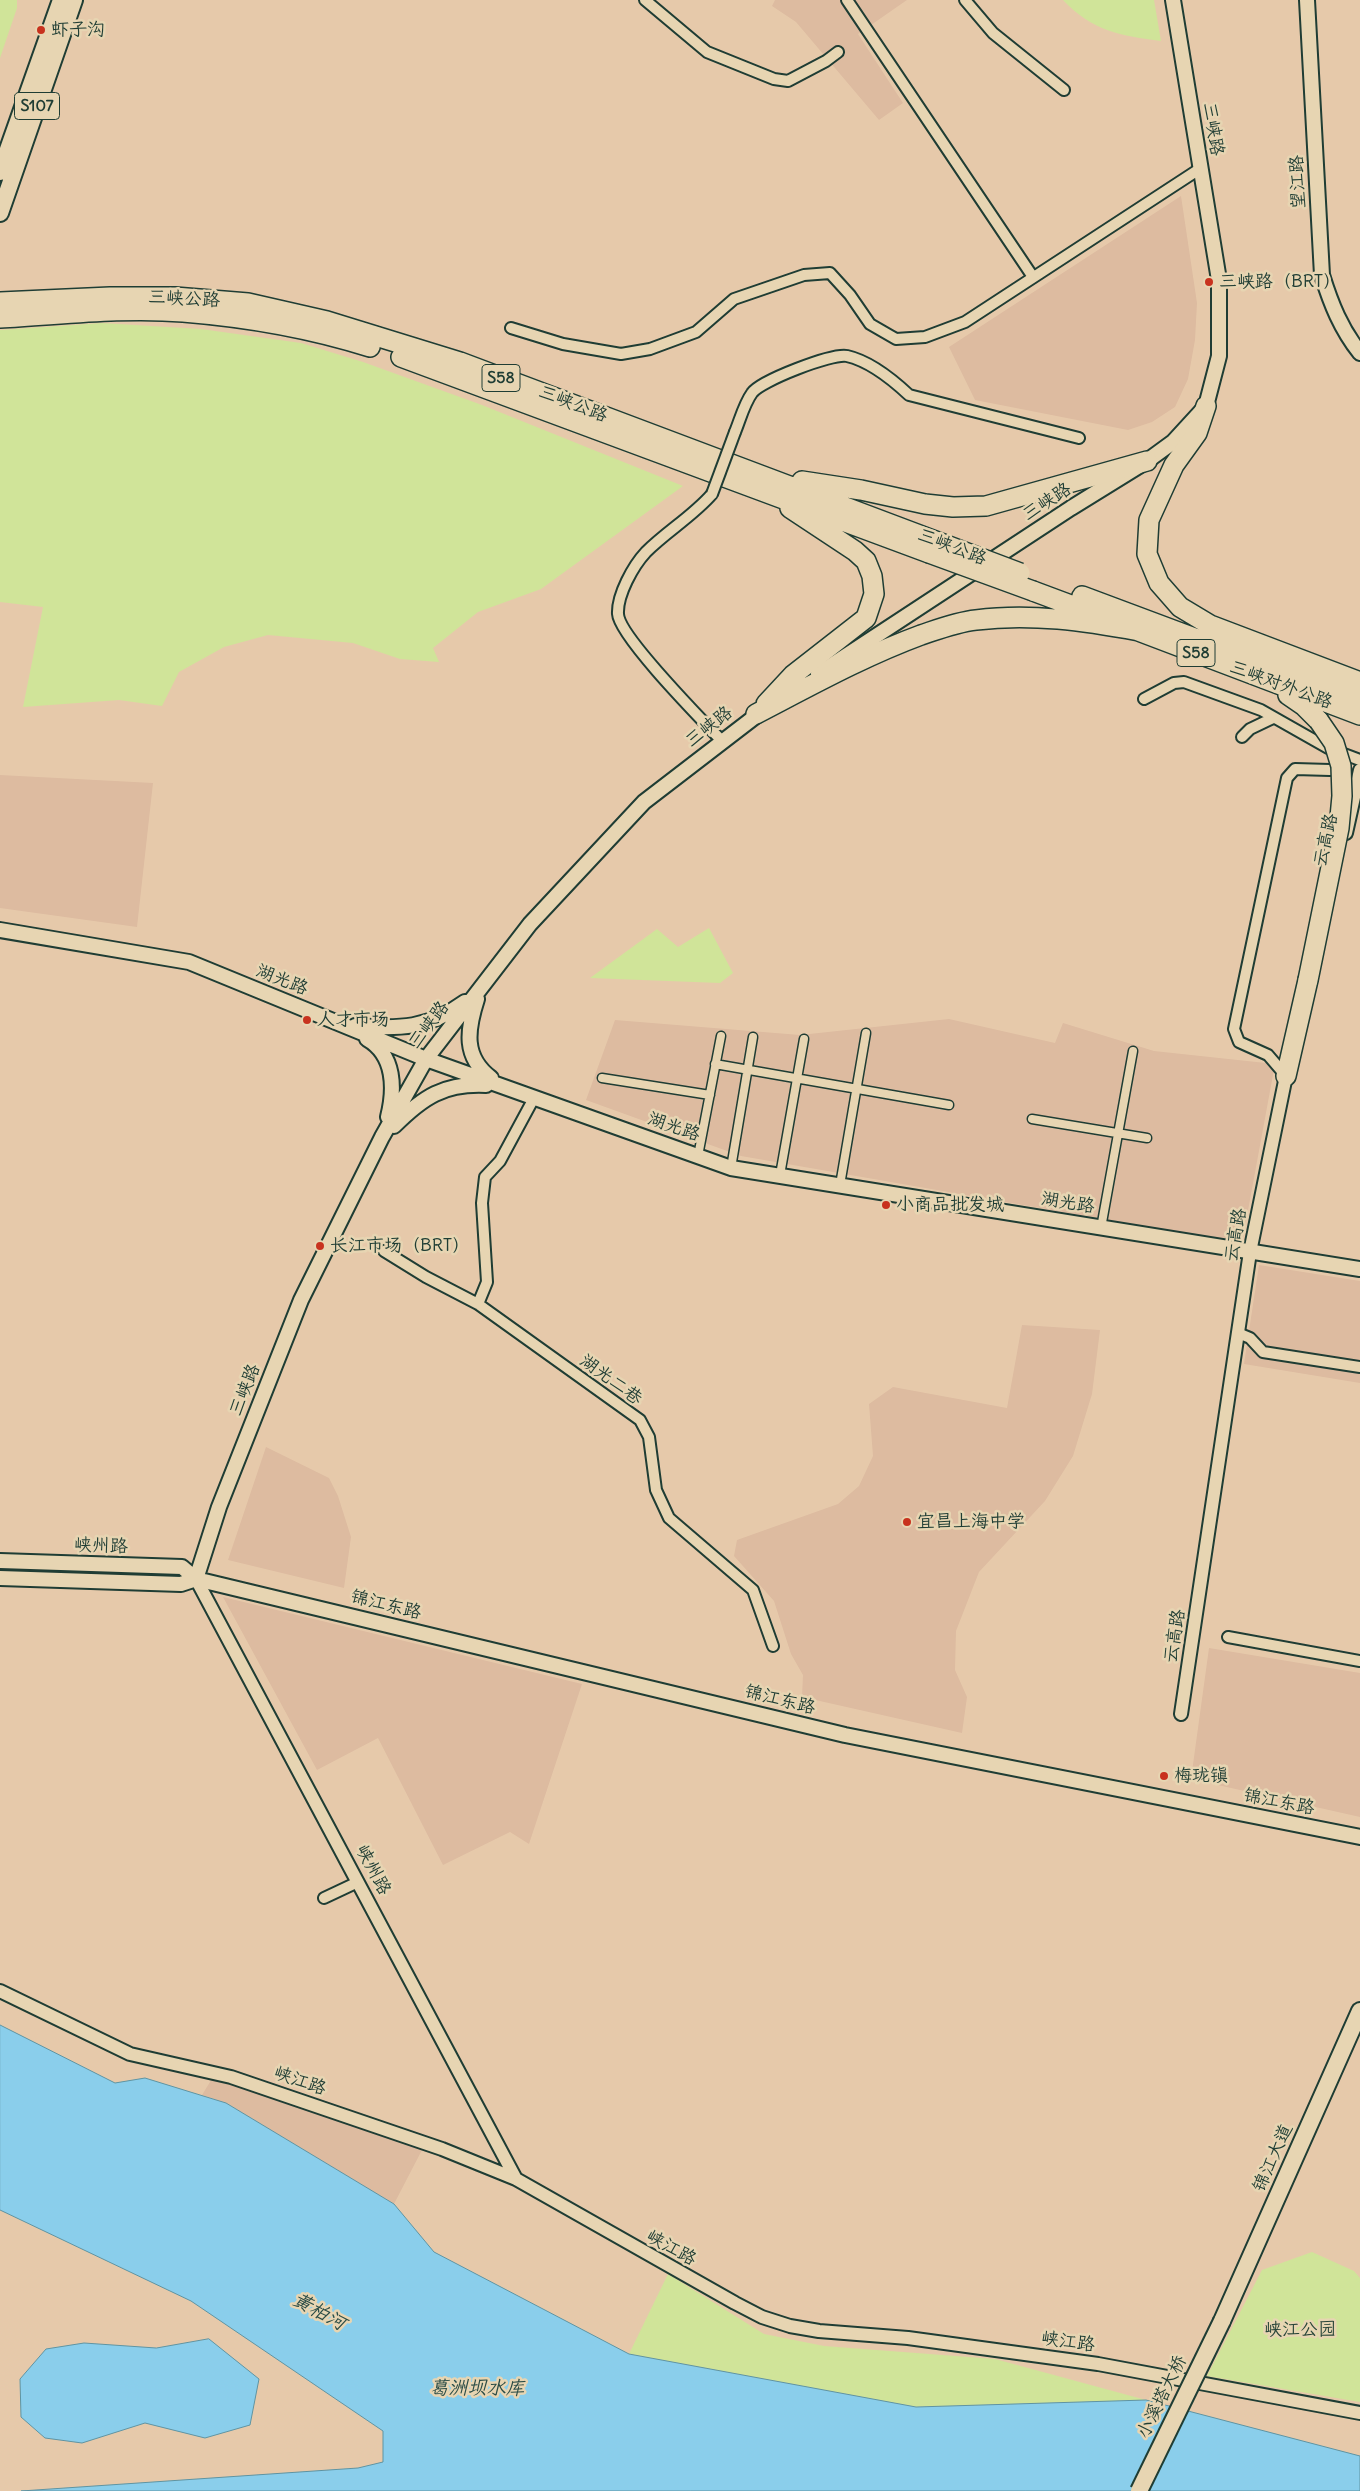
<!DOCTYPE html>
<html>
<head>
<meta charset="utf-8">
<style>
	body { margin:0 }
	canvas { display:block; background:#e6c9aa }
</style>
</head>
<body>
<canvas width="1360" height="2491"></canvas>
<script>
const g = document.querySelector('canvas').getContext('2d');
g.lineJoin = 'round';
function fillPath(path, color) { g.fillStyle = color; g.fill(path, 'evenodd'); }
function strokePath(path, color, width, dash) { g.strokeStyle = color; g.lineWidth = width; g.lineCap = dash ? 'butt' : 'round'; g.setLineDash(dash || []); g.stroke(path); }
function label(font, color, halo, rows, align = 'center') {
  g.font = font + ' Delius,"LXGW WenKai TC",sans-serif'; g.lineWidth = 5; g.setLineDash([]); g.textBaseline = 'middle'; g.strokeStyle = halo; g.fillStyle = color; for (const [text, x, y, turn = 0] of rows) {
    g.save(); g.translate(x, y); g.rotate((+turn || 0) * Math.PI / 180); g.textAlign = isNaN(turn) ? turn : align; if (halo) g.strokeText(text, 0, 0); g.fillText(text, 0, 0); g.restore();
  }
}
fillPath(new Path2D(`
	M775,0H907L858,34L903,103L879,120L796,22L772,6Z
	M1181,196L1197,303L1195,340L1188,379L1175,407L1152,422L1128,430L975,400L949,347Z
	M0,775L153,783L137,927L0,908Z
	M949,1019L1055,1043L1063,1023L1154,1051L1275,1064L1242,1243L741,1156L586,1100L615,1020L800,1035Z
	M1259,1265L1360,1281V1383L1244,1364Z
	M1022,1325L1100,1330L1092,1394L1073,1456L1045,1501L979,1572L956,1631L955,1670L967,1697L962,1733L802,1697L803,1675L791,1654L774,1601L734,1556L737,1540L838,1504L859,1486L873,1456L869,1404L893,1387L1007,1408Z
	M266,1447L329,1478L338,1496L351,1537L344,1588L228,1560Z
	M223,1597L582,1684L529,1844L510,1832L443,1865L378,1738L317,1770Z
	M1209,1648L1360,1673V1817L1191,1779Z
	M213,2077L423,2148L394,2204L226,2103L202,2095Z`), '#ddbba0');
fillPath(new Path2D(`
	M0,0H17V8L0,58Z
	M1063,0H1154L1161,41C1121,36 1092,31 1063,0Z
	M102,323L201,329L301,343L363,362L482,405L683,486L541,589L478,612L433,648L439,662L400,659L353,643L268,635L224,647L179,672L162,706L119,700L23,707L43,607L0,602V330Z
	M709,928L733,973L720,983L590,978L657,929L678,947Z
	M1312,2252L1354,2271L1360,2278V2402L1207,2376L1262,2270Z
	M668,2274L764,2334L824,2346L995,2359L1146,2400L916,2407L629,2354Z`), '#d0e499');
const water = new Path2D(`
	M0,2025L115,2083L145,2078L226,2103L394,2204L434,2252L629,2354L916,2407L1146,2400L1360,2456V2491H21L358,2468L383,2462V2431L191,2301L0,2210Z
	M209,2339L259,2379L250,2425L205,2438L145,2423L82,2443L45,2438L21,2417L20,2379L46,2349L84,2343L156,2348Z`);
fillPath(water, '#8aceeb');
strokePath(water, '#5f94a2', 1);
const pedestrian = new Path2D(`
	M715,1064L949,1105
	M602,1078L710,1095
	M1032,1119L1147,1138
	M698,1156L721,1036
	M731,1168L753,1037
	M780,1175L804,1039
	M840,1185L866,1033
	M1101,1228L1133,1051`);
const minor = new Path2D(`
	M645,0L707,52L774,79L788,81L826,61L838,52
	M847,0L1033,277
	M965,0L993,33L1064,90
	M511,328L563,344L621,354L650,349L696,332L734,299L804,275L830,273L850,295L870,324L896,339L925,337L965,322L1201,168
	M735,432C740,420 744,404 752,393C760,381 832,353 847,356C869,361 893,380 909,395L1079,438
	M712,494C693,516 667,531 646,552C633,566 617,595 618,614C619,636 703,721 722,741
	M1144,699L1174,683L1184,682L1261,710L1328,748L1360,760
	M1242,737L1250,729L1273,718
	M1286,1076L1268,1055L1239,1042L1234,1029L1287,778L1295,769L1330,770
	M384,1251L426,1277L478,1304L640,1420L649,1437L656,1490L669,1518L753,1590L773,1646
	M478,1304L487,1282L482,1203L485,1177L500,1161L534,1098
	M1238,1333L1250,1338L1263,1352L1360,1367
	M1228,1637L1360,1661
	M324,1898L358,1882`);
const tertiary = new Path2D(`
	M1346,833L1360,770
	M196,1579L516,2179
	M1181,1714L1250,1252L1286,1076L1289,1069
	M0,1991L130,2054L231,2077L442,2149L516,2179L735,2303L762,2317L790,2326L819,2331L908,2338L1098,2364L1360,2413`);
const secondary = new Path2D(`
	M1307,0L1322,275C1331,304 1341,329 1360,353
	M818,674L1071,508L1147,461L1173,442L1206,406L1219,356V280L1173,0
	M0,930L189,962L426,1059L731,1168L1360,1269
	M477,999C467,1030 463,1057 491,1078
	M355,1026C400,1029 428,1029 465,1002
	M367,1039C395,1055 395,1089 388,1117
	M394,1126C423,1097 444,1083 486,1085
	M0,1561L182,1567L196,1579L845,1735L1360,1837
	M0,1578L181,1584L196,1579
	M196,1579L219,1507L301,1300L382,1137L426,1059L530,924L644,802L765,709`);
const primary = new Path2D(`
	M0,172L61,0
	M0,213L74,0
	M1222,2321L1360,2011`);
const motorway = new Path2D(`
	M0,302L110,297H175L248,303L327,321L460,362L938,542
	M0,318C60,315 122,307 183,312C245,317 310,328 370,347
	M401,357L929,553
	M1206,406L1197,433L1174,465L1149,520L1147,554L1159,583L1180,607L1210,625L1360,682
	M802,481L861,490L925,504L953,507L986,506L1147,461
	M1033,591L1100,616
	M1082,596L1360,700
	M1128,627L1360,715
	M1288,695L1304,706L1319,721
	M766,704L793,675L866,618L874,594L872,576L866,561L855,551L790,508
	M756,714C810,686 864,656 921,635C939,629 957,622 976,620C1031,613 1085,621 1139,631
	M1286,1076L1308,980`);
strokePath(pedestrian, '#1f3d34', 11);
strokePath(minor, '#1f3d34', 14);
strokePath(tertiary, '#1f3d34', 16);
strokePath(secondary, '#1f3d34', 18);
strokePath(primary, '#1f3d34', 20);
strokePath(motorway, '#1f3d34', 22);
strokePath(pedestrian, '#e7d5b2', 8);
strokePath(minor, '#e7d5b2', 10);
strokePath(tertiary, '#e7d5b2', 12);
strokePath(secondary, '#e7d5b2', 14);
strokePath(primary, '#e7d5b2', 16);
strokePath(motorway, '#e7d5b2', 19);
const minorBridge = new Path2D(`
	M712,494L735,432`);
const primaryBridge = new Path2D(`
	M1139,2491L1222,2321`);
const motorwayBridge = new Path2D(`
	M938,542L1020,573
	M929,553L1033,591
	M1308,980L1339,828L1342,796L1341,766L1334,743L1319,721`);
strokePath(minorBridge, '#1f3d34', 14, []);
strokePath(primaryBridge, '#1f3d34', 20, []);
strokePath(motorwayBridge, '#1f3d34', 22, []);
strokePath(minorBridge, '#e7d5b2', 10);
strokePath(primaryBridge, '#e7d5b2', 16);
strokePath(motorwayBridge, '#e7d5b2', 19);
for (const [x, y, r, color] of [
	[41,30,5,"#c8321e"],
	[1209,282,5,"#c8321e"],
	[307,1020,5,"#c8321e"],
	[886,1205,5,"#c8321e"],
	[320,1246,5,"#c8321e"],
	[907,1522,5,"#c8321e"],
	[1164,1776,5,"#c8321e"]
]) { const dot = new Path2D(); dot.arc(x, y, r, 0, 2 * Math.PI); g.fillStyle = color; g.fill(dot); strokePath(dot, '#e7d5b2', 2); }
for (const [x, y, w] of [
	[37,106,45],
	[501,378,38],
	[1196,653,38]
]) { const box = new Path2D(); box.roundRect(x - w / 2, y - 13.5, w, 27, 4); g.fillStyle = '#e7d5b2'; g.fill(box); strokePath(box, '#1f3d34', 1); }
label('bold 16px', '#1f3d34', null, [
	["S107",37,106],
	["S58",501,378],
	["S58",1196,653]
]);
label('18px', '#1f3d34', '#e7d5b2', [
	["虾子沟",51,30],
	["三峡路（BRT）",1219,282],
	["人才市场",317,1020],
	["小商品批发城",896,1205],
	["长江市场（BRT）",330,1246],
	["宜昌上海中学",917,1522],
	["梅珑镇",1174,1776]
], 'left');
label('18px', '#1f3d34', '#e7d5b2', [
	["三峡路",1213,129,81],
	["望江路",1298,182,-93],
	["三峡公路",184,299,3],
	["三峡公路",573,404,21],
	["三峡路",1047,502,-33],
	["三峡公路",952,547,21],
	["三峡对外公路",1281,685,20],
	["三峡路",709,727,-38],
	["云高路",1326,840,-77],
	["湖光路",282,980,22],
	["三峡路",429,1025,-53],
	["湖光路",674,1127,19],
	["湖光路",1068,1203,9],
	["云高路",1236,1235,-80],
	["湖光二巷",611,1380,36],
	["三峡路",245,1390,-68],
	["峡州路",101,1546,2],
	["锦江东路",386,1605,14],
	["云高路",1175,1636,-81],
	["锦江东路",780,1700,14],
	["锦江东路",1279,1802,11],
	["峡州路",373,1870,62],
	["峡江路",300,2081,19],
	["锦江大道",1273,2158,-66],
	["峡江路",671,2248,29],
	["峡江路",1068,2342,8],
	["小溪塔大桥",1162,2397,-64]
]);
label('18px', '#284539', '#e7d5b2', [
	["峡江公园",1300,2330]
]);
label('italic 19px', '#2a4c46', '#e7d5b2', [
	["黄柏河",319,2312,29],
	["葛洲坝水库",477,2389]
]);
</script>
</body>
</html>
